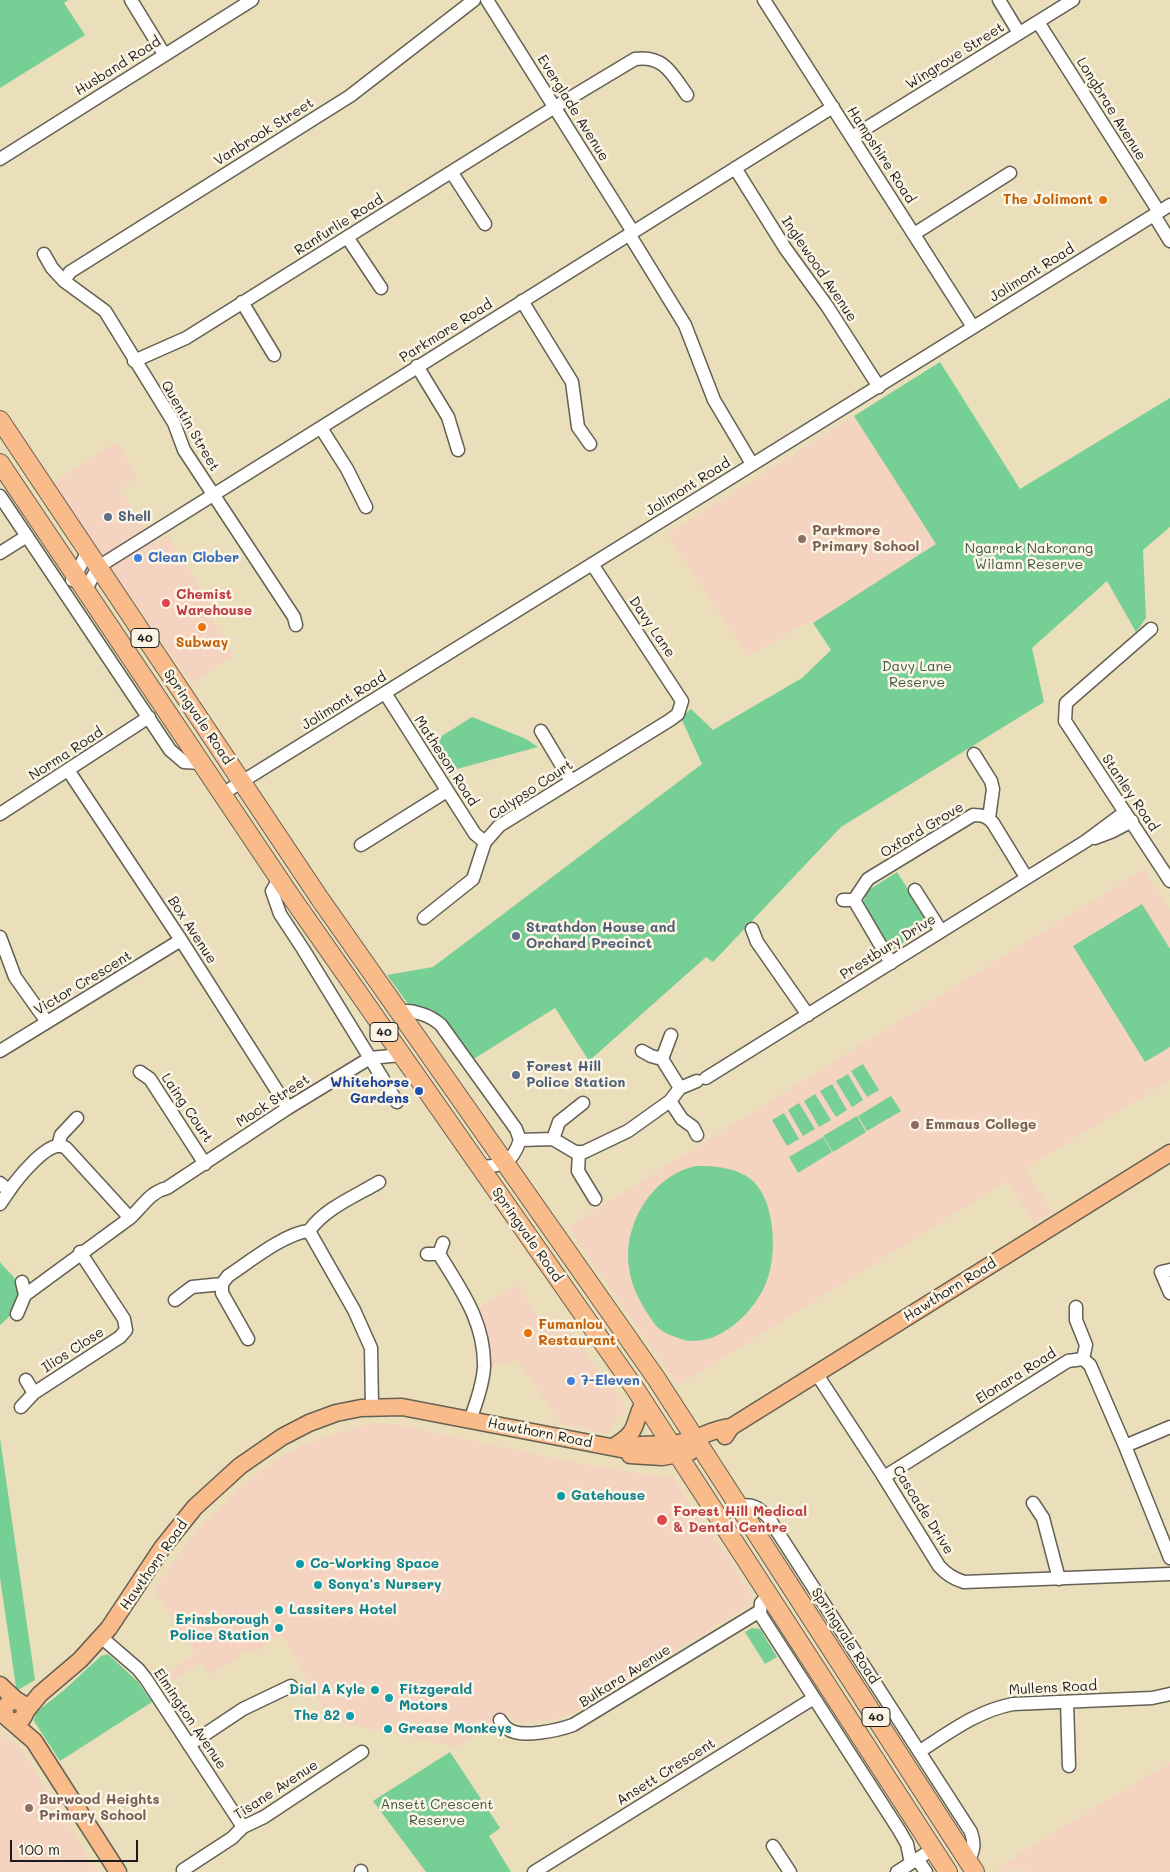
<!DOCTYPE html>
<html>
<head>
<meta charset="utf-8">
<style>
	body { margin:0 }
	#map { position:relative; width:1170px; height:1872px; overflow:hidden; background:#eadfba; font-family:Mali,sans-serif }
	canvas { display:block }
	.scale { position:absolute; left:10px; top:1840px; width:128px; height:22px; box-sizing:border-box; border:2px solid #1c1c1c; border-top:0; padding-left:6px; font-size:15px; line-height:18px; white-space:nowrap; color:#1c1c1c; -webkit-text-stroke:4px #fcf5e5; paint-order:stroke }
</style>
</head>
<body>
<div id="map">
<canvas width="1170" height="1872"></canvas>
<div class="scale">100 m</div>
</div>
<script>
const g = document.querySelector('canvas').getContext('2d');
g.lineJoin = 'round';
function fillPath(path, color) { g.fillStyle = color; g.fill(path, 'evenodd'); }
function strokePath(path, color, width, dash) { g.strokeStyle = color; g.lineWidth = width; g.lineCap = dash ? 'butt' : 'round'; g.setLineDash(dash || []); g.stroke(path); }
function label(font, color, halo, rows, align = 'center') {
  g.font = font + ' Mali,sans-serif'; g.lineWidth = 5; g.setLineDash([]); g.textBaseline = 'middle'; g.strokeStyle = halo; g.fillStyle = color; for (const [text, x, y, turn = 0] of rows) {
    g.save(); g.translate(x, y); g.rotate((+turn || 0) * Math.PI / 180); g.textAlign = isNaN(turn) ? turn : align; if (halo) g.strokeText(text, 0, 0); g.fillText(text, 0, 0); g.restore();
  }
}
fillPath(new Path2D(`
	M854,416L937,544L813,623L811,620L748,656L667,534Z
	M116,442L138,477L119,489L155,544L168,536L211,605L205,609L234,654L192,685L52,484Z
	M1144,869L1170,911V1080L1025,1169L1052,1212L1034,1223L1007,1181L678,1386L568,1227Z
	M516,1284L548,1331L563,1323L626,1407L607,1434L561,1424L518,1361L488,1366L477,1309Z
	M381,1423L394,1424L577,1463L661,1477L672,1475L698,1518L724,1551L752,1596L749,1605L579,1711L556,1719L522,1723L517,1722L509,1715L457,1747L329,1720L283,1635L253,1653L250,1649L210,1676L201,1662L173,1681L168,1672L195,1654L154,1590L193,1534L246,1482L289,1452L331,1435L370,1424Z
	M0,1735L18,1745L98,1872H0Z
	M1170,1762V1872L992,1871L1045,1838Z`), '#f4d3c0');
fillPath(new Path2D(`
	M0,0H68L64,3L85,35L0,88Z
	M940,362L1020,489L1170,398V527L1143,550L1146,618L1136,632L1107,581L1032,648L1044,702L841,827L713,962L706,957L589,1061L555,1008L472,1060L434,1015L408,1004L387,975L433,967L702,764L681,718L691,709L713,730L802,678L831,650L813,623L936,544L854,416Z
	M472,717L526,739L538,747L446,772L429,744Z
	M897,872L931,925L890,951L862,907L867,891Z
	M1142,904L1170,949V1047L1145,1062L1073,946Z
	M863,1064L879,1090L867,1097L851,1071Z
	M848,1074L863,1100L852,1107L836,1081Z
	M832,1084L847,1110L836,1117L820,1091Z
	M815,1094L831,1120L819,1127L804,1101Z
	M891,1096L901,1111L867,1131L858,1116Z
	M799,1103L815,1129L803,1136L788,1110Z
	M784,1113L799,1139L787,1146L772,1120Z
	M857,1116L866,1132L833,1152L823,1136Z
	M823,1137L832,1152L798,1173L789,1157Z
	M696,1166C714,1166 732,1167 748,1177C776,1196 778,1255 766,1283C754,1313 716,1350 681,1339C670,1335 660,1332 653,1322C642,1305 631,1288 629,1267C623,1223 653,1175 696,1166Z
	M0,1262C5,1269 15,1276 18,1284C25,1299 11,1317 0,1325Z
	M0,1438L35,1680L18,1690L16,1687L0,1578Z
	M752,1628L760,1629L777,1657L765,1664L745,1632Z
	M108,1654L138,1682L152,1702L60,1761L34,1721L35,1713L63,1691L101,1656Z
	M450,1752L500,1828L489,1836L511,1872H426L373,1801Z`), '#76cf95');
const minor = new Path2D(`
	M131,0L164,54
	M487,0L633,232
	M764,0L973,327
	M999,0L1019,33
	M1038,22L1159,212
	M852,137L1073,0
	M0,159L252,0
	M735,168L785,248L827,306L879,387
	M452,173L485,224
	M1154,215L1170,241
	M629,234L685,325L714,400L752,464
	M914,234L1010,173
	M347,237L381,288
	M44,254L52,268L64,281L105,311L174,423L184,450L294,617L296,625
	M64,281L70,272L350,96L474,0
	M522,301L572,382L578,427L590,444
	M242,302L274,355
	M134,361L186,338L555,107L635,59C664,55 672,74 687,95
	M417,366L448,417L458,450
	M321,428L347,469L366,507
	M0,496L170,750L184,762L201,763
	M0,553L27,536
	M72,580L75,577L87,552
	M85,591L98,567L833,107
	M1151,629L1066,703L1065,721L1170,881
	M385,693L475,834L485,842
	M541,731L571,781
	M974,754L991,781L993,789L989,818
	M68,770L181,940L288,1108
	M222,794L1170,205
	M0,814L149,717
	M1095,838L1111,832L1132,821
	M361,845L447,791
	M279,879L272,891L280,914L303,949L397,1102
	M915,890L941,931
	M843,900H854L868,879L973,815C982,815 987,816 993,823L1026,877
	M854,900L891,963
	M424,918L473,879L485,842L499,826L670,720L678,714L682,701L592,564
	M752,929L757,942L808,1015
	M0,937L15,977L47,1022
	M399,1011C414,1010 430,1015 441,1025L516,1129L520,1140
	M671,1035L662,1059L680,1088
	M0,1051L181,940
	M642,1051L651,1056L662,1059
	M140,1072L150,1079L205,1164
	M706,1078L1086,841L1125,812
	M670,1101L682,1119L693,1127L697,1135
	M553,1139L559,1122L583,1103
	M520,1140L553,1139L575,1152H584L628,1131L670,1101L680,1088L697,1081
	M58,1146L61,1135L77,1118
	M579,1153L578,1171L595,1199
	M480,1167C503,1166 512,1164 520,1140
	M0,1183L9,1191L0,1204
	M9,1191C17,1179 43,1147 58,1146C61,1145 64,1147 66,1148L130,1218
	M309,1231L354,1310L371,1348L372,1407
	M427,1254H439L443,1243
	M439,1254C461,1290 485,1322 484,1367C483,1384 476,1404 470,1420
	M1170,1270L1161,1272L1170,1293
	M222,1284V1293L248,1339
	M25,1295L130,1218C143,1206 150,1192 167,1188L288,1108L370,1058L401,1055
	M175,1300L192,1287L222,1284L228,1276C249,1262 285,1233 309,1231C325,1208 356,1196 379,1182
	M1076,1307V1320L1086,1345L1083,1359
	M17,1314L25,1295L22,1282
	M816,1373L882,1474L939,1566C946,1574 954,1579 964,1582L1170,1574
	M34,1393L120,1337L126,1330L124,1319L80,1252
	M21,1407L34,1393L26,1380
	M1125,1446L1170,1427
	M884,1477L1068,1361L1083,1359L1090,1365L1125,1446L1170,1558
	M1033,1503L1043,1518L1059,1579
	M739,1506C752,1503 759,1508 768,1517L971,1832C975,1844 974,1851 968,1861
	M769,1595L761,1603L760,1614L899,1830L907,1844L911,1863
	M101,1637L138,1669L146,1679L243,1827
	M1067,1702L1069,1766
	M500,1720C502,1723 505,1727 508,1729C521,1739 559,1730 573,1725L760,1611
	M189,1745L243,1709L291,1686
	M920,1751C950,1732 977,1711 1013,1704L1152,1698L1170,1694
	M773,1846L790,1872
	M917,1859L926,1872
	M183,1870L232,1838L243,1827L264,1817L362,1752
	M361,1872V1871
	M534,1872L814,1698
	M897,1872L933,1849`);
const major = new Path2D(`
	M725,1436L731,1427L1170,1153
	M613,1447C641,1430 631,1426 644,1402
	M630,1455L662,1457L690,1452
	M0,1685L16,1700
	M26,1711L40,1694L80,1660L109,1628L162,1548L195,1507L240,1466L282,1437L309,1423L336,1413L361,1408L402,1407L621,1449C640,1442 660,1446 679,1443C697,1440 713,1428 731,1427
	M13,1722L22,1719L25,1714L24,1705L18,1701C8,1700 2,1707 6,1717L34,1741L118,1872`);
const highway = new Path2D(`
	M0,420L320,899L656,1378L975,1872
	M0,463L290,895L636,1390L948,1872`);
strokePath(minor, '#646053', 15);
strokePath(major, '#646053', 19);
strokePath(highway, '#646053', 20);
strokePath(minor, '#fff', 12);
strokePath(major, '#fabb8b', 16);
strokePath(highway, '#fabb8b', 18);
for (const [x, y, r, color] of [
	[1103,200,5,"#e8710a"],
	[108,517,5,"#5c6f8a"],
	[802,539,5,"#8d6e63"],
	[138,558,5,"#3f7fe0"],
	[166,603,5,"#e0444e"],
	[202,627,5,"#e8710a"],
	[516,936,5,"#5c6f8a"],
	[516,1075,5,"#5c6f8a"],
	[419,1091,5,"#1a4fb4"],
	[915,1125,5,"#8d6e63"],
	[528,1333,5,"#e8710a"],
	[571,1381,5,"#3f7fe0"],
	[561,1496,5,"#0f9aa8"],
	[662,1520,6,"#e0444e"],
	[300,1564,5,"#0f9aa8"],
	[318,1585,5,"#0f9aa8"],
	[279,1610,5,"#0f9aa8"],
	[279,1628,5,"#0f9aa8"],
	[375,1690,5,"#0f9aa8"],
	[389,1698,5,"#0f9aa8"],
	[350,1716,5,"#0f9aa8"],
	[388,1729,5,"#0f9aa8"],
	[29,1808,5,"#8d6e63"]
]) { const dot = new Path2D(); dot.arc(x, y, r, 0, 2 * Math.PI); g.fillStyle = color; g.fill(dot); strokePath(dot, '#fcf5e5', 2); }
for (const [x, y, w] of [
	[145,638,28],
	[384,1032,28],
	[876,1717,28]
]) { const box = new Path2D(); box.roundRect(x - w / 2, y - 9.5, w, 19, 4); g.fillStyle = '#fcf5e5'; g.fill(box); strokePath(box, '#1c1c1c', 1); }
label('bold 12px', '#1c1c1c', null, [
	["40",145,638],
	["40",384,1032],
	["40",876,1717]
]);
label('14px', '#1c1c1c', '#fcf5e5', [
	["Wingrove Street",955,56,-32],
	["Husband Road",118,66,-32],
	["Everglade Avenue",573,108,58],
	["Longbrae Avenue",1111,109,58],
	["Vanbrook Street",264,132,-32],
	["Hampshire Road",881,155,57],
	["Ranfurlie Road",339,225,-32],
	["Inglewood Avenue",819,269,56],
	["Jolimont Road",1032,273,-32],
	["Parkmore Road",446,331,-32],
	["Quentin Street",190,426,60],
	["Jolimont Road",688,487,-32],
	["Davy Lane",652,627,56],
	["Jolimont Road",344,701,-32],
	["Springvale Road",198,717,56],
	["Norma Road",66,754,-33],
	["Matheson Road",446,761,57],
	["Calypso Court",531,790,-33],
	["Stanley Road",1130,793,56],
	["Oxford Grove",922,830,-31],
	["Box Avenue",192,930,57],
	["Prestbury Drive",888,947,-32],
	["Victor Crescent",83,983,-31],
	["Mock Street",273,1101,-33],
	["Laing Court",187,1108,56],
	["Springvale Road",527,1235,55],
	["Hawthorn Road",950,1290,-32],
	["Ilios Close",73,1350,-33],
	["Elonara Road",1016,1376,-32],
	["Hawthorn Road",540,1433,11],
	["Cascade Drive",923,1510,58],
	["Hawthorn Road",154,1565,-55],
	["Springvale Road",845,1636,57],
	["Bulkara Avenue",625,1676,-32],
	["Mullens Road",1053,1688,-3],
	["Elmington Avenue",190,1719,56],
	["Ansett Crescent",666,1772,-32],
	["Tisane Avenue",276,1790,-33]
]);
label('bold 14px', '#c56008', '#fcf5e5', [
	["The Jolimont",1093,200],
	["Subway",202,643,"center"],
	["Fumanlou",538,1325,"left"],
	["Restaurant",538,1341,"left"]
], 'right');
label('bold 14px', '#4e5e75', '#fcf5e5', [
	["Shell",118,517],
	["Strathdon House and",526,928],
	["Orchard Precinct",526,944],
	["Forest Hill",526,1067],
	["Police Station",526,1083]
], 'left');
label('bold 14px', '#785e54', '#fcf5e5', [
	["Parkmore",812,531],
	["Primary School",812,547],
	["Emmaus College",925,1125],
	["Burwood Heights",39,1800],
	["Primary School",39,1816]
], 'left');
label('14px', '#3c5b46', '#fcf5e5', [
	["Ngarrak Nakorang",1029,549],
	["Wilamn Reserve",1029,565],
	["Davy Lane",917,667],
	["Reserve",917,683],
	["Ansett Crescent",437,1805],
	["Reserve",437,1821]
]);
label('bold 14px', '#366cbe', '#fcf5e5', [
	["Clean Clober",148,558],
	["7-Eleven",581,1381]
], 'left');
label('bold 14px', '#be3a42', '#fcf5e5', [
	["Chemist",176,595],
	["Warehouse",176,611],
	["Forest Hill Medical",673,1512],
	["& Dental Centre",673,1528]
], 'left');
label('bold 14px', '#164399', '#fcf5e5', [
	["Whitehorse",409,1083],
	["Gardens",409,1099]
], 'right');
label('bold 14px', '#0d838f', '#fcf5e5', [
	["Gatehouse",571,1496],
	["Co-Working Space",310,1564],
	["Sonya's Nursery",328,1585],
	["Lassiters Hotel",289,1610],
	["Erinsborough",269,1620,"right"],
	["Police Station",269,1636,"right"],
	["Dial A Kyle",365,1690,"right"],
	["Fitzgerald",399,1690],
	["Motors",399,1706],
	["The 82",340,1716,"right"],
	["Grease Monkeys",398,1729]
], 'left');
</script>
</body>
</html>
